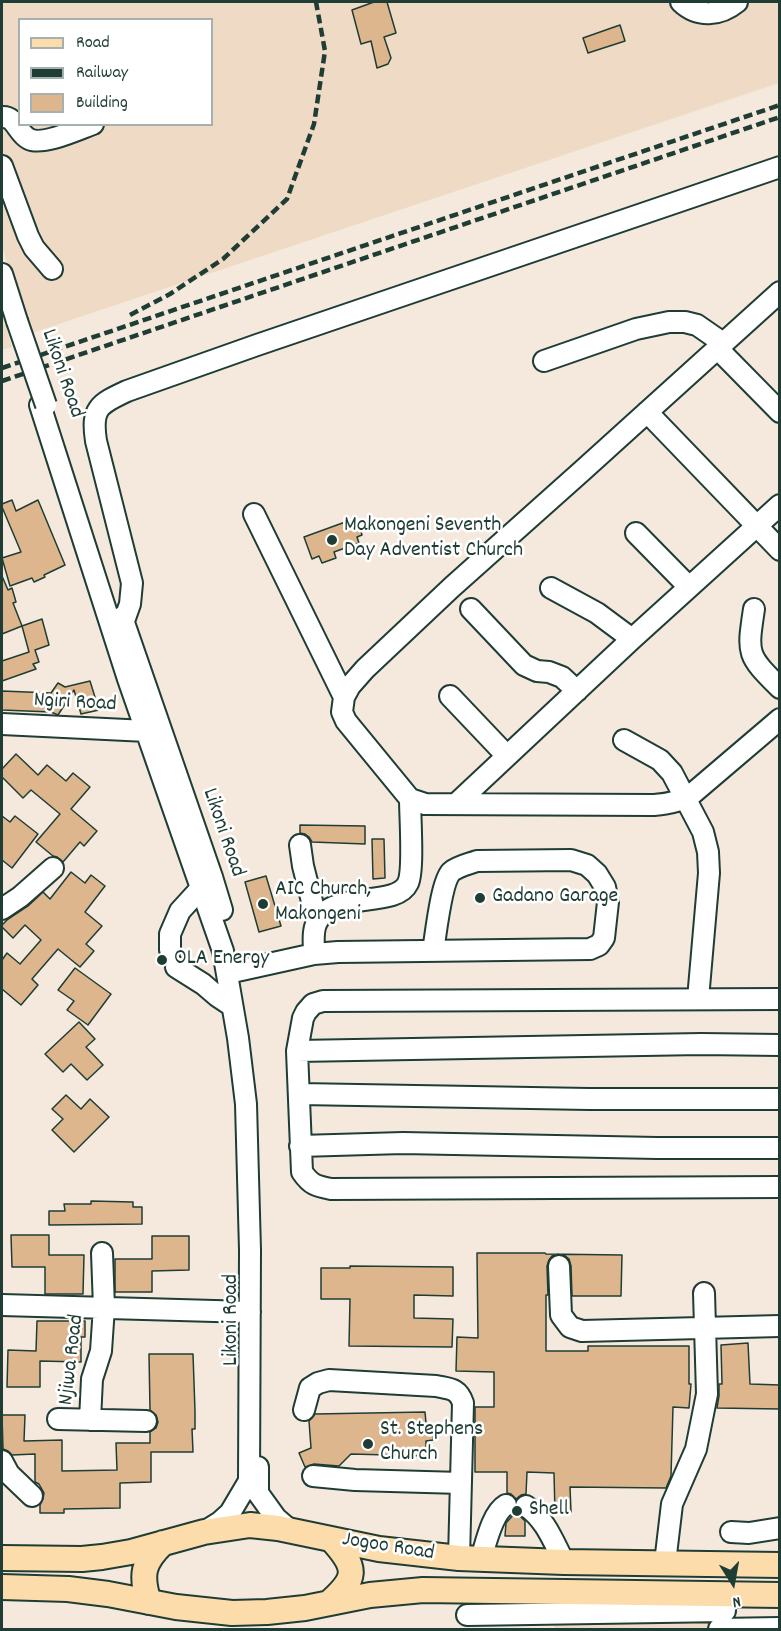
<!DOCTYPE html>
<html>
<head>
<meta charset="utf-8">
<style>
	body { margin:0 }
	#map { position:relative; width:781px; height:1631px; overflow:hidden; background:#f5e9dd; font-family:Dekko,sans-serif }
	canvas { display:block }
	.frame { position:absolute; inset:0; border:3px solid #1f3d34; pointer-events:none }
	.legend { position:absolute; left:18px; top:18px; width:195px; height:108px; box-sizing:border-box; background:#fff; border:2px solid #a5b1ae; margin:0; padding:8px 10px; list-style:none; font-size:18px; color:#1f3d34 }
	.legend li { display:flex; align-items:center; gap:12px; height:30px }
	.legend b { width:30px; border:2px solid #a5b1ae }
	.north { position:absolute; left:703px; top:1553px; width:60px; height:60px; -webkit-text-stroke:4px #fff; paint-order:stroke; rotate:169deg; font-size:16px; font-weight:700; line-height:24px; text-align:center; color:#1f3d34 }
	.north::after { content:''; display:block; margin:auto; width:21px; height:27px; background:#1f3d34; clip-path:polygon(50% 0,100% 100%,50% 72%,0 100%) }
</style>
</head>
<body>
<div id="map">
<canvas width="781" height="1631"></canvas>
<div class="frame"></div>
<ul class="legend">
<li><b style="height:8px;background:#fddcac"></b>Road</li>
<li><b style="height:8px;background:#1f3d34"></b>Railway</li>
<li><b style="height:16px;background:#ddb68e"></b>Building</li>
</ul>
<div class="north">N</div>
</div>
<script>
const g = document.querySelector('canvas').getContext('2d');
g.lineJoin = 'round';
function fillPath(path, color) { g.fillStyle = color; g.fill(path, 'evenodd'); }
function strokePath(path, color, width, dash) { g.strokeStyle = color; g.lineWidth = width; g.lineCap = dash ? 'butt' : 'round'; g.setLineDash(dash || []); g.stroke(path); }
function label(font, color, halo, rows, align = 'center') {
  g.font = font + ' Dekko,sans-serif'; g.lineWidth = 5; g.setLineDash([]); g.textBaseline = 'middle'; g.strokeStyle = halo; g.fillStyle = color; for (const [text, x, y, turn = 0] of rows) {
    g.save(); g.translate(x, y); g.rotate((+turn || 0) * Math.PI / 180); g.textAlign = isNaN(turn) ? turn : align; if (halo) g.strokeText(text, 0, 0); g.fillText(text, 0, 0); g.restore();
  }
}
fillPath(new Path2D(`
	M2,2H779V83L29,334L2,246ZM20,20H212V124H20Z
	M2,314L12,347L2,350Z
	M554,1618H779L780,1629H554Z`), '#eedac5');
const building = new Path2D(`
	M374,2H387L396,33L384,37L391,58L388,64L377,68L371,41L361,44L352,10Z
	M620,25L625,41L588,53L583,38Z
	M12,500L16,511L38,500L65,565L44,575L45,577L34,582L32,578L10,586L2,558L21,552L2,507V504Z
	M348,521L350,526L358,523L362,535L357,537L359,543L334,552L336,558L322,563L319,556L312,559L304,537Z
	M2,576L8,590L12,588L16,602L13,603L22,626L2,634Z
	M42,619L49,645L35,650L39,662L33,664L36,669L2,681V661L29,652L22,626Z
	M90,681L99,710L81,714L74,690L58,715L51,712L2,710V691L51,693L58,683L65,687Z
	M16,754L38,775L47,765L66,781L73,773L90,787L71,809L97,831L84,846L80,842L63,862L57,857L53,856L36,842L60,814L31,790L23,798L2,777V769Z
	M2,816L10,822L15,816L38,834L12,868L2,860Z
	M300,825L365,826V844L312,842L309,837L305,834L300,833Z
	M372,839H384L385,878L373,879Z
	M71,872L85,883L91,875L105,886L85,912L102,926L86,944L94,951L80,967L58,949L32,979L38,985L21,1005L2,989V960L7,953L20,964L41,940L25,925L13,938L2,927V925L7,920L28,906L43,892L50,899Z
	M266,876L281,926L259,932L245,882Z
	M75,968L111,994L88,1025L67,1010L74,1001L58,990Z
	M79,1022L95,1039L86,1047L103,1065L87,1080L71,1064L63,1072L45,1054Z
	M66,1095L81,1109L90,1099L109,1117L74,1152L52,1130L63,1119L52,1109Z
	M91,1201L133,1202V1207H142V1224L49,1225V1211H65L64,1204H91Z
	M11,1235H49V1255H84L83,1294H45V1267H12Z
	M152,1236H189V1270L152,1271V1292H115V1259H152Z
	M477,1253H545L546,1254L622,1255L621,1296H572L571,1266L569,1259L564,1255L558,1254L552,1256L549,1260L547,1266L548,1295H546V1351H588V1346H689V1384H691L689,1408L673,1407L671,1476L666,1488L570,1487L571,1512L555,1513L554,1473L527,1472L526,1494L521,1495L516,1499L511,1494L507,1493V1472H475V1407H494V1372L456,1371L457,1337L478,1338Z
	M350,1266L453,1267V1296L414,1295V1318L453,1319L452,1347L349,1346L350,1299H321V1268H350Z
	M37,1321H85V1337H81V1362L40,1361V1387H7L8,1350L36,1351Z
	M748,1343L750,1384L780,1385V1409L717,1408L719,1396V1384H722L721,1345Z
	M149,1354H193L195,1411V1429H192L193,1452H151V1482L120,1483V1508L64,1509V1513H40V1505L43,1499L44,1493L39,1484L35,1482V1454L12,1455L8,1451L3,1449L2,1415H25L24,1441L62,1440V1471L117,1470L116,1443H150V1432L156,1428L158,1422L156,1415L150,1410Z
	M425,1412L426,1423L432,1424L433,1440L426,1441V1456L351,1454L339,1466L314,1464L305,1467L299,1453L311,1448L309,1421L315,1414Z
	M516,1512L525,1521V1536H505L506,1523Z`);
fillPath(building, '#ddb68e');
strokePath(building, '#1f3d34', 1.5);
const minor = new Path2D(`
	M681,2C698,18 720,16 737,2
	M2,117C16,116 17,133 29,139C43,146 79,129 93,124
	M2,166L28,236L34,248L52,269
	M2,274L17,321
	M780,292L582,471L452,587L365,669L350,686L344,697L342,712L346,721L410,799L425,804L654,805C667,804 681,802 692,794L780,719
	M717,348L780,412
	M544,361L636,329L669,322H685L697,325L723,343
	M40,405L128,679L223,951L238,1038L246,1104L250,1250L249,1481L230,1513L220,1522L204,1532
	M647,412L780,550
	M254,514L344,697
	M636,533L689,587
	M551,588L597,613L632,639
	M471,609L524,665L537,671L549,672L562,677L577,691
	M754,609C747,655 747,655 780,688
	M122,617L212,877L222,910
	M124,621L130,604L132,583L96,441C91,408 99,404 127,391L257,345L780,167
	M450,696L507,756
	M2,724L147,731
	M624,740L660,760L672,773L703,832L708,852L709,873L698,999
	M457,803L632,639L780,505
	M300,845L303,866L317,921
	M2,909L20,897L53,868
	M170,950V934L180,911L201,888
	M314,954C314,944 312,931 317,922C333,889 396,909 408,883C414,870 410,817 410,799
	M176,967L203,984L217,996L232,1006
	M237,971L314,954L338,952L590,949L599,945L604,938L608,902L605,887L597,874L587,865L571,860L477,861C469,864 458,866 451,872C441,883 436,934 433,951
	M780,999L323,1001L313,1004L306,1012L303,1018L297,1051L302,1172C311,1185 316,1186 331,1189C481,1187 630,1189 780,1187
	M297,1051L701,1044L780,1045
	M300,1094L589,1099H780
	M300,1146L403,1143L657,1148H780
	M559,1266L561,1315L570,1327L582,1331L780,1326
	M2,1305L250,1312
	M304,1410L310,1388L318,1383L329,1380L436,1386C450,1389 458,1388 463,1403L459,1558
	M58,1419L146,1421
	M90,1420L92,1379L101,1351L104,1307L102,1253
	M2,1461L9,1474L32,1496
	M258,1467V1493L276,1518L290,1530
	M313,1476L355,1480L461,1483
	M526,1506C546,1520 553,1541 564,1562
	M731,1532L749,1533L780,1528
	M481,1559C486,1543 492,1513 506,1505
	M665,1563L672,1504L696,1449L707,1394L704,1293
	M467,1615L725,1611
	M719,1629L780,1628`);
const major = new Path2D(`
	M2,1558L82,1559L102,1557L131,1552L204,1532L250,1525L278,1528L379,1549L459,1558L564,1562L780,1565
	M2,1587L68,1589L108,1594L176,1607L232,1613L267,1612L305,1608L370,1595L423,1590L780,1595
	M149,1602C140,1575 143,1562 163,1543
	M329,1603C357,1578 358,1569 332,1540`);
strokePath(minor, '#1f3d34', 24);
strokePath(major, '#1f3d34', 28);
strokePath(minor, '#fff', 20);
strokePath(major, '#fddcac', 24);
strokePath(new Path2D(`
	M130,315L170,294L223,259L287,199L314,124L325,51L316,2
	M2,368L780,105
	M2,381L780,117`), '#1f3d34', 4.5, [9, 4.5]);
const minorBridge = new Path2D(`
	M17,321L46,405`);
strokePath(minorBridge, '#1f3d34', 24, []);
strokePath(minorBridge, '#fff', 20);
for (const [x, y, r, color] of [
	[332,540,6,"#1f3d34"],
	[480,898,6,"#1f3d34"],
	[263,904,6,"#1f3d34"],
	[162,960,6,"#1f3d34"],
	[368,1444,6,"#1f3d34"],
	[517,1511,6,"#1f3d34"]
]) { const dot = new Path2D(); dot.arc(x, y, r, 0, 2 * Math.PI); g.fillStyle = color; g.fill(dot); strokePath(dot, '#fff', 2); }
label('22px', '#1f3d34', '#fff', [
	["Likoni Road",61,374,71],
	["Ngiri Road",75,704,3],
	["Likoni Road",222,833,71],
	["Likoni Road",233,1320,-90],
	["Njiwa Road",73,1360,-83],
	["Jogoo Road",388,1548,9]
]);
label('22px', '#1f3d34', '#fff', [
	["Makongeni Seventh",344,527],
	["Day Adventist Church",344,552],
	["AIC Church,",275,891],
	["Makongeni",275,916],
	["Gadano Garage",492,898],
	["OLA Energy",174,960],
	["St. Stephens",380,1431],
	["Church",380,1456],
	["Shell",529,1511]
], 'left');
</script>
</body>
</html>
